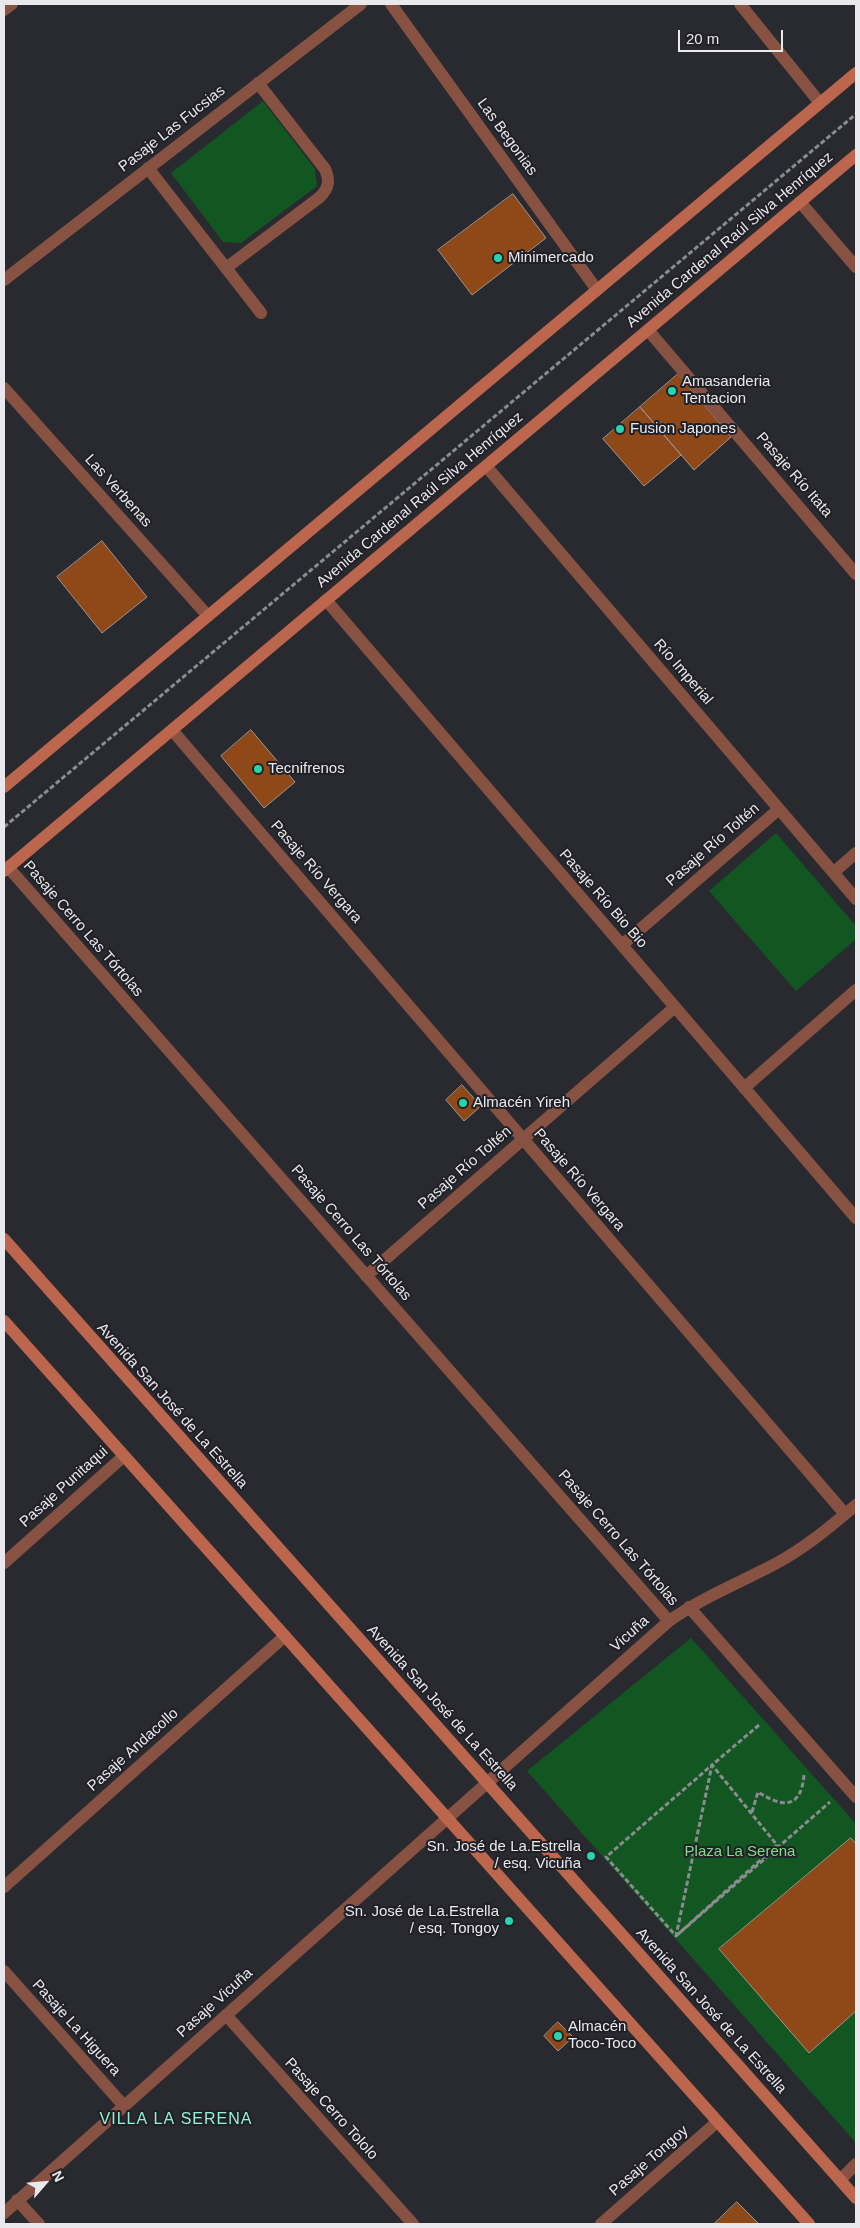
<!DOCTYPE html>
<html>
<head>
<meta charset="utf-8">
<style>
	body { margin:0 }
	#map { position:relative; width:860px; height:2228px; overflow:hidden; background:#292a30; font-family:Arial,sans-serif }
	canvas { display:block }
	.frame { position:absolute; inset:0; border:5px solid #e9e9ed; pointer-events:none }
	.north { position:absolute; left:20px; top:2158px; width:50px; height:50px; -webkit-text-stroke:4px #202026; paint-order:stroke; rotate:63deg; font-size:14px; font-weight:700; line-height:20px; text-align:center; color:#e9e9ed }
	.north::after { content:''; display:block; margin:auto; width:18px; height:22px; background:#e9e9ed; clip-path:polygon(50% 0,100% 100%,50% 72%,0 100%) }
	.scale { position:absolute; left:678px; top:30px; width:105px; height:22px; box-sizing:border-box; border:2px solid #e9e9ed; border-top:0; padding-left:6px; font-size:15px; line-height:18px; white-space:nowrap; color:#e9e9ed; -webkit-text-stroke:4px #202026; paint-order:stroke }
</style>
</head>
<body>
<div id="map">
<canvas width="860" height="2228"></canvas>
<div class="frame"></div>
<div class="north">N</div>
<div class="scale">20 m</div>
</div>
<script>
const g = document.querySelector('canvas').getContext('2d');
g.lineJoin = 'round';
function fillPath(path, color) { g.fillStyle = color; g.fill(path, 'evenodd'); }
function strokePath(path, color, width, dash) { g.strokeStyle = color; g.lineWidth = width; g.lineCap = dash ? 'butt' : 'round'; g.setLineDash(dash || []); g.stroke(path); }
function label(font, color, halo, rows, align = 'center') {
  g.font = font + ' Arial,sans-serif'; g.lineWidth = 4; g.setLineDash([]); g.textBaseline = 'middle'; g.strokeStyle = halo; g.fillStyle = color; for (const [text, x, y, turn = 0] of rows) {
    g.save(); g.translate(x, y); g.rotate((+turn || 0) * Math.PI / 180); g.textAlign = isNaN(turn) ? turn : align; if (halo) g.strokeText(text, 0, 0); g.fillText(text, 0, 0); g.restore();
  }
}
fillPath(new Path2D(`
	M263,101L315,169L317,186L241,243L223,242L171,173Z
	M776,833L856,926V939L796,991L709,891Z
	M691,1638L856,1824V2143L527,1771Z`), '#125621');
const building = new Path2D(`
	M513,194L546,238L472,295L438,250Z
	M678,374L731,437L694,470L640,407Z
	M640,407L681,455L644,486L603,439Z
	M102,541L147,597L102,633L57,577Z
	M251,730L295,782L264,808L221,756Z
	M462,1085L481,1106L464,1121L446,1100Z
	M851,1838L856,1844V2011L809,2053L719,1949Z
	M558,2022L573,2037L558,2051L544,2036Z
	M737,2202L759,2224H714Z`);
fillPath(building, '#8f4919');
strokePath(building, '#9d9591', 1);
strokePath(new Path2D(`
	M4,827L856,114
	M759,1725L712,1765L676,1936L777,1845L712,1765L606,1857L676,1936L830,1802
	M752,1812L758,1792C783,1808 801,1809 804,1775`), '#8b8c90', 3, [5, 2.5]);
strokePath(new Path2D(`
	M391,4L597,290
	M740,4L820,103
	M4,10L12,4
	M148,168L261,313
	M800,202L856,267
	M226,268L320,197C329,188 330,180 325,169L258,83
	M4,280L361,4
	M648,330L856,574
	M4,388L208,616
	M486,466L856,899
	M326,600L856,1218
	M172,730L845,1514
	M8,867L669,1621
	M834,872L856,853
	M622,945L779,809
	M744,1088L856,990
	M366,1276L675,1007
	M4,1563L124,1456
	M689,1607L856,1797
	M4,1887L285,1636
	M4,1971L124,2106
	M226,2015L413,2224
	M840,2180L856,2164
	M17,2200L39,2224
	M4,2213L669,1621C703,1597 739,1583 775,1564C805,1548 830,1527 856,1505
	M601,2224L717,2122`), '#885243', 12);
strokePath(new Path2D(`
	M4,787L856,73
	M4,871L856,155
	M4,1239L856,2198
	M4,1321L809,2224`), '#bc664e', 12);
for (const [x, y, r, color] of [
	[498,258,5,"#26d5ae"],
	[672,391,5,"#26d5ae"],
	[620,429,5,"#26d5ae"],
	[258,769,5,"#26d5ae"],
	[463,1103,5,"#26d5ae"],
	[591,1856,5,"#26d5ae"],
	[509,1921,5,"#26d5ae"],
	[558,2036,5,"#26d5ae"]
]) { const dot = new Path2D(); dot.arc(x, y, r, 0, 2 * Math.PI); g.fillStyle = color; g.fill(dot); strokePath(dot, '#202026', 2); }
label('15px', '#e9e9ed', '#202026', [
	["Pasaje Las Fucsias",172,129,-38],
	["Las Begonias",507,137,54],
	["Avenida Cardenal Raúl Silva Henríquez",730,240,-40],
	["Pasaje Río Itata",794,475,49],
	["Las Verbenas",118,491,48],
	["Avenida Cardenal Raúl Silva Henríquez",420,500,-40],
	["Río Imperial",683,672,49],
	["Pasaje Río Toltén",713,845,-41],
	["Pasaje Río Vergara",316,872,49],
	["Pasaje Río Bio Bio",603,899,49],
	["Pasaje Cerro Las Tórtolas",83,929,49],
	["Pasaje Río Toltén",465,1168,-41],
	["Pasaje Río Vergara",579,1180,49],
	["Pasaje Cerro Las Tórtolas",351,1233,49],
	["Avenida San José de La Estrella",172,1406,48],
	["Pasaje Punitaqui",64,1487,-42],
	["Pasaje Cerro Las Tórtolas",618,1538,49],
	["Vicuña",630,1634,-42],
	["Avenida San José de La Estrella",442,1708,48],
	["Pasaje Andacollo",133,1750,-42],
	["Pasaje Vicuña",215,2003,-42],
	["Avenida San José de La Estrella",711,2011,48],
	["Pasaje La Higuera",76,2028,48],
	["Pasaje Cerro Tololo",331,2109,48],
	["Pasaje Tongoy",649,2161,-41]
]);
label('15px', '#e9e9ed', '#202026', [
	["Minimercado",508,258],
	["Amasanderia",682,382],
	["Tentacion",682,399],
	["Fusion Japones",630,429],
	["Tecnifrenos",268,769],
	["Almacén Yireh",473,1103],
	["Sn. José de La.Estrella",581,1847,"right"],
	["/ esq. Vicuña",581,1864,"right"],
	["Sn. José de La.Estrella",499,1912,"right"],
	["/ esq. Tongoy",499,1929,"right"],
	["Almacén",568,2027],
	["Toco-Toco",568,2044]
], 'left');
label('15px', '#81dc8c', '#202026', [
	["Plaza La Serena",740,1852]
]);
g.letterSpacing = '1px';
label('16px', '#92f1d5', '#202026', [
	["VILLA LA SERENA",176,2120]
]);
g.letterSpacing = '0px';
</script>
</body>
</html>
